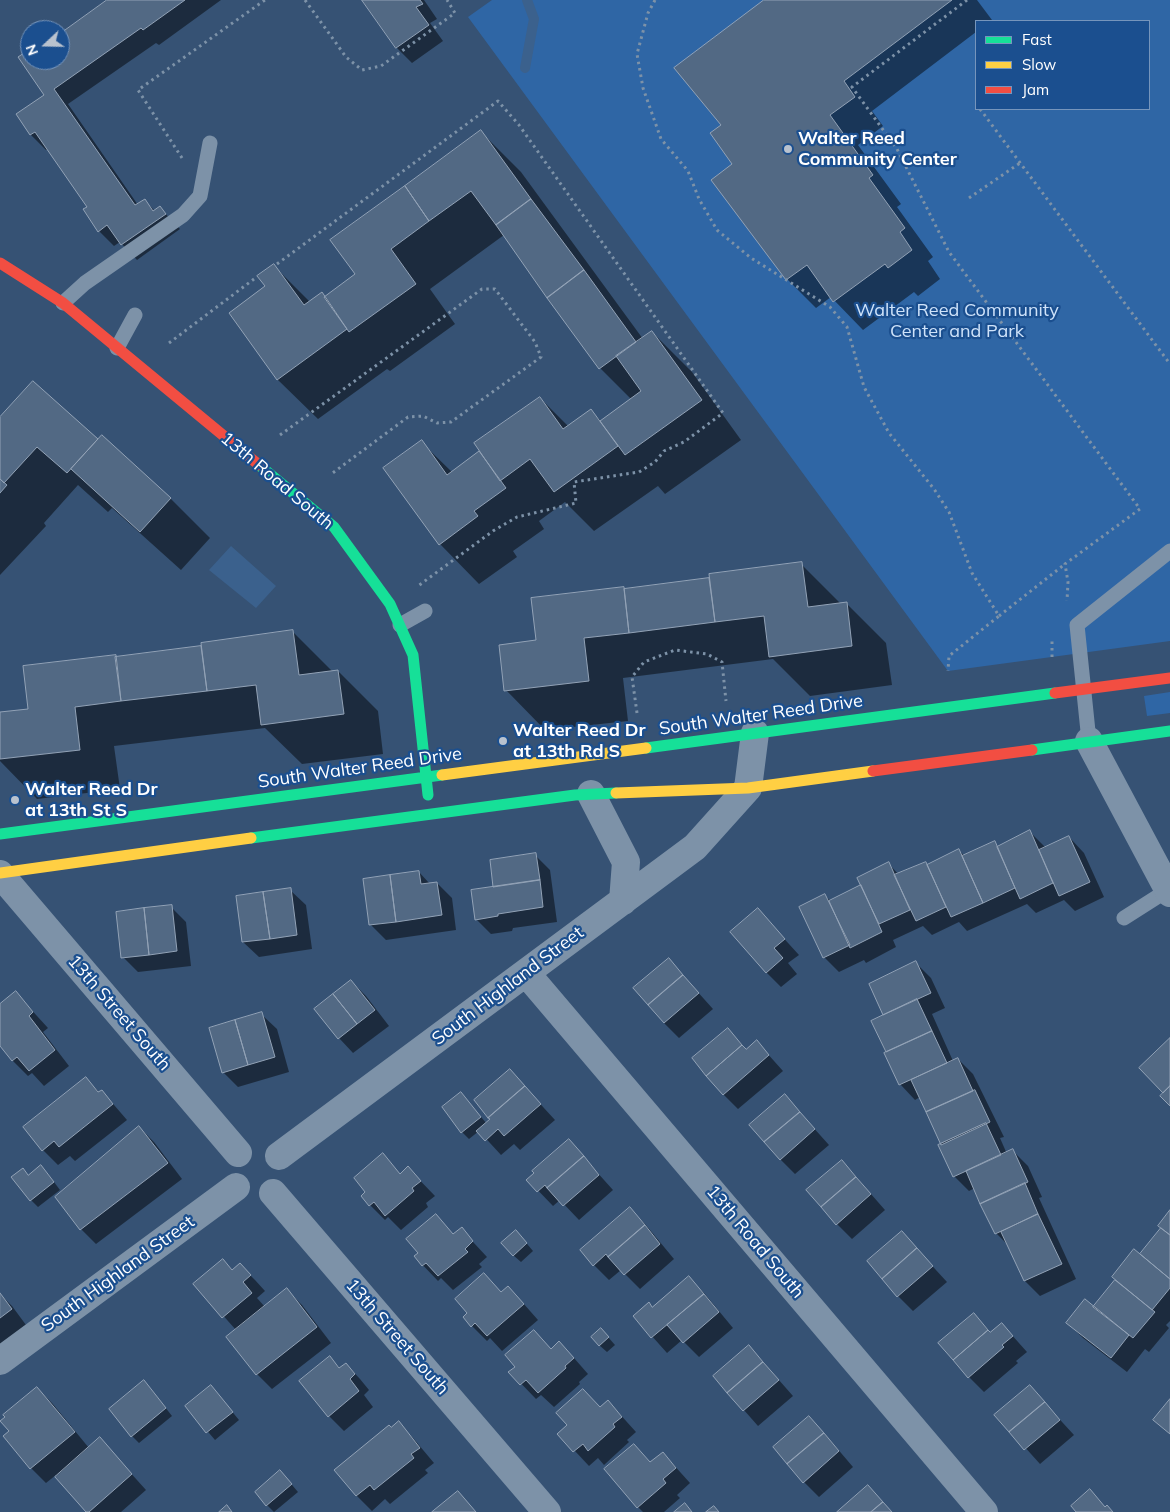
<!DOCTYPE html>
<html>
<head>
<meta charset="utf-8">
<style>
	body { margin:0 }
	#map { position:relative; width:1170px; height:1512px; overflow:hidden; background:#365274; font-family:Mulish,sans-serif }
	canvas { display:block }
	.legend { position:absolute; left:975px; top:20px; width:175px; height:90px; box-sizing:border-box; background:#1b4f8f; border:1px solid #7695bc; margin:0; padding:6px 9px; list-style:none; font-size:15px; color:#fff }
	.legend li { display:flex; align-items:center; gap:10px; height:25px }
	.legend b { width:25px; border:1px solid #7695bc }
	.north { position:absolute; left:20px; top:20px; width:50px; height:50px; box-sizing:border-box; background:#1b4f8f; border:1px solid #7695bc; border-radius:50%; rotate:249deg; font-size:14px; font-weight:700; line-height:20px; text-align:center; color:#fff }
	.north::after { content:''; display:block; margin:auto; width:18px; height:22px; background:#b9c2ce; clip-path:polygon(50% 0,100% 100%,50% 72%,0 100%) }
</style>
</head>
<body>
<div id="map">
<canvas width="1170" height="1512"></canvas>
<ul class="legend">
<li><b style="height:6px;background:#16e098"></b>Fast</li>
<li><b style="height:6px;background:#ffcf43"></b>Slow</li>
<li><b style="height:6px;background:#f24e42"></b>Jam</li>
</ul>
<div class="north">N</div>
</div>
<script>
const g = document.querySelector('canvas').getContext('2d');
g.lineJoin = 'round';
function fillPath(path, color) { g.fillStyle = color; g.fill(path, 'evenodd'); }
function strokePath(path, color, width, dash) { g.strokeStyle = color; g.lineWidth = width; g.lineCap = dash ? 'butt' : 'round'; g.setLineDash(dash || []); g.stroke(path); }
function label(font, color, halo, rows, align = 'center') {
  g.font = font + ' Mulish,sans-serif'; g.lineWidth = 4.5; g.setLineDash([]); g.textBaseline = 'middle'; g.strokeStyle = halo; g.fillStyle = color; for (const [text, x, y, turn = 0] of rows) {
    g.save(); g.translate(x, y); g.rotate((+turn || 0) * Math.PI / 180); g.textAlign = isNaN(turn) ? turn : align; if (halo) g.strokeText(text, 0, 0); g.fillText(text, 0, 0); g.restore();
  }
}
fillPath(new Path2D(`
	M492,0H1170V641L948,671L468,17ZM976,21H1149V109H976Z
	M1170,692V713L1147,716L1144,696Z`), '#2f66a5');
fillPath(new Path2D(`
	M231,546L276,586L256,608L209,570Z`), '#3b618d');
fillPath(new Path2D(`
	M109,0H221L159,45L156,43L68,104L138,205L144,200L155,211L160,208L180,229L137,260L120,242L114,246L99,231L89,207L48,149L46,150L31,135L17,114L46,95L19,58L30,51V60H60V36Z
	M363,0H424L437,19L430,23L443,41L412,63L397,48Z
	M766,0H977L992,20L976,21V32L872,111L883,126L858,145L901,204L897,207L933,257L928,261L940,279L918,296L914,292L863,330L831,297L816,308L787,279L713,180L734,164L723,126Z
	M481,132L521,172L643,339L652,332L692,372L741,440L665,494L658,486L594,531L565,502L539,521L544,529L513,551L517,557L479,584L440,544L421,442L452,472L481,451L540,398L568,426L590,410L602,422L632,400L600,368L504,235L430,289L455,324L390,371L387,369L318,419L278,380L230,313L267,287L274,266L310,302L325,298L356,275Z
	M33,383L98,441L102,436L171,499L210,538L181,570L112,508L108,512L78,485L44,523L46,526L0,575V419Z
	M801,564L841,604L846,603L886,643L892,685L810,696L773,659L623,678L628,721L545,730L506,690L538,641L624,588L625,590L710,579Z
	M293,632L333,672L338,671L378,711L383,754L302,764L265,728L114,746L120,789L37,799L0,761V713L29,710L117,658L202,647Z
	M1030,832L1046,848L1069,837L1084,853L1104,897L1075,911L1064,900L1036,913L1027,904L967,931L959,922L932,935L923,926L893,940L896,947L866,963L864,960L839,972L824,957L825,896L831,901L863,886L889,864L899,875L928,866L959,851L965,856L994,843L999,847Z
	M535,855L550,870L557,922L513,928L512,931L491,934L476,919L495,888Z
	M419,872L430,884L437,883L452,898L456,930L386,940L371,925Z
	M290,890L306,905L312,949L259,957L243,942Z
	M171,907L186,922L191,966L138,972L123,957Z
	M758,910L799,955L788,963L797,974L781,987L766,972Z
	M669,960L713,1009L679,1038L664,1023Z
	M916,963L931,978L945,1008L932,1014L953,1061L958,1059L973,1074L1004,1137L1000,1138L1007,1154L1013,1151L1028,1166L1042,1197L1039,1198L1076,1279L1040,1296L1025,1281L1009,1246L996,1233L975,1188L969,1191L954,1176L940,1146L942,1145L920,1097L915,1100L900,1084L872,1022L885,1016L871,984Z
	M351,981L366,996L389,1026L353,1053L339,1038Z
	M16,993L48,1028L43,1032L69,1066L44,1086L32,1073L28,1076L13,1061L0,1043V1005Z
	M261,1014L277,1029L289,1072L238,1087L223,1072Z
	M728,1030L747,1050L757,1042L783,1071L738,1109L723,1094Z
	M510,1071L555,1120L520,1150L514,1144L501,1155L479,1131L469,1139L462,1132L461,1093L487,1124L492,1119Z
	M86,1079L100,1093L102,1091L127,1120L75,1161L70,1156L58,1165L43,1150Z
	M785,1096L829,1145L795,1174L780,1159Z
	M139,1127L154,1142L182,1179L96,1244L81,1229Z
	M569,1141L613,1190L579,1220L560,1200L553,1206L528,1180Z
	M382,1155L401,1175L408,1168L435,1196L426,1203L428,1207L401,1230L388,1217L385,1220L370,1205L367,1192Z
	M842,1161L885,1210L852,1239L837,1224Z
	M48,1174L60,1190L38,1207L31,1200L29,1176Z
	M630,1209L645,1224L674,1259L640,1289L621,1270L609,1280L594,1265Z
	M1170,1212V1321L1166,1325L1169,1328L1149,1352L1145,1349L1127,1372L1083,1338L1068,1323L1093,1309L1116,1280L1140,1256L1162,1228Z
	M436,1216L454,1235L461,1229L487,1257L479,1264L482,1267L453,1290L441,1278L438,1281L415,1257L420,1253Z
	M902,1233L947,1282L913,1311L898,1296Z
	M523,1239L533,1251L521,1262L513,1255Z
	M223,1260L233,1271L240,1265L255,1280L265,1291L257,1298L265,1307L287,1290L302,1305L331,1343L272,1389L257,1374L236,1330L195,1284Z
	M689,1278L704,1293L733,1328L699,1357L682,1340L667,1353L634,1316L653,1308Z
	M502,1293L523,1303L538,1320L502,1351L490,1338L487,1341L472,1326Z
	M0,1294L12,1306L26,1325L0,1345Z
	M974,1314L991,1333L1002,1324L1027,1352L1016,1361L1018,1363L984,1392L969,1377Z
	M534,1332L552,1350L574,1358L588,1374L579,1382L580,1384L554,1407L541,1395L536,1399L510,1372L517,1367Z
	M608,1337L615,1345L607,1352L599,1345Z
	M749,1346L793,1396L758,1426L714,1376Z
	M329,1358L341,1369L346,1364L360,1379L369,1390L364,1395L373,1407L344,1431L329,1416Z
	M211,1386L239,1420L215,1440L186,1406Z
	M1030,1387L1074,1435L1040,1464L996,1415Z
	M37,1388L52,1403L89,1448L100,1439L146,1490L121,1512H87L56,1475L46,1483L31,1468L5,1436L11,1431L7,1417Z
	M151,1389L172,1416L139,1443L132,1436Z
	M608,1401L636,1432L627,1440L629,1442L604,1465L598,1458L589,1466L559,1434L569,1426L601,1408Z
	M398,1423L413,1438L434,1463L425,1470L428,1473L390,1504L385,1499L372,1511L357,1496L336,1470Z
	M824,1433L853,1467L819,1497L804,1482Z
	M634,1445L651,1463L663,1453L690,1483L677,1495L680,1498L664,1512H643L638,1507Z
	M287,1479L298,1492L274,1512L267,1505Z`), '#0007');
strokePath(new Path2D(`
	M525,68L534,19L527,0`), '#3b618d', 10);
const building = new Path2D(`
	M107,0H185L143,30L141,28L54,89L135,205L145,199L153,211L160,206L166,214L121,245L107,225L98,232L83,209L87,207L35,132L30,135L16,114L44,95L18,57L30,49V60H60V34Z
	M362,0H420L423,4L416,7L429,25L396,48Z
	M764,0H952L844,81L855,97L830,115L873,175L869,178L905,228L900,232L912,250L888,268L885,264L833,302L807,265L786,280L711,180L732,164L710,133L721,125L674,68Z
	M481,130L531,199L496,225L471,191L429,221L405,186Z
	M405,186L429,221L391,249L416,284L349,332L324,297L355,274L330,240Z
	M531,199L584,270L547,298L496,225Z
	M274,264L304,305L322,292L347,329L277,380L229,313L265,286L257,276Z
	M584,270L636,342L599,369L547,298Z
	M652,331L702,400L625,455L600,421L641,391L616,356Z
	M33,381L98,439L67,473L37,447L4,483L0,479V417Z
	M540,397L563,429L591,409L618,446L554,492L530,459L500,481L474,443Z
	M102,435L171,498L140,532L71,469Z
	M422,440L447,475L479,451L506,488L474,511L478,516L439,545L383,468Z
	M0,479L7,485L0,493Z
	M802,562L808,607L847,602L852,646L769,657L764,616L715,622L709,574Z
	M709,578L715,622L629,633L624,589Z
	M624,587L629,633L584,638L589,681L504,691L499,645L536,640L531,598Z
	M293,630L299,675L338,670L344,714L261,725L256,685L207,691L201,643Z
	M201,646L207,691L121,701L115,657Z
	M116,655L121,701L75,707L80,750L0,759V712L28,709L23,666Z
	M1030,830L1053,883L1020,899L997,847Z
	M1069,836L1090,882L1059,896L1039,850Z
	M995,841L1015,888L983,903L962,856Z
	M959,849L983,903L951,917L927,865Z
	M536,853L540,880L493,887L490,860Z
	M889,862L910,910L879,924L857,878Z
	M926,862L946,907L916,921L894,875Z
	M419,871L421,884L437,882L442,915L396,922L390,875Z
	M390,875L396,922L369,925L363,879Z
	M540,880L543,907L498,914V916L475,920L471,890Z
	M861,885L882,932L850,948L829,901Z
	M291,888L297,935L270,939L263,892Z
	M263,892L270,939L242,942L236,896Z
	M825,894L850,945L823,958L799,907Z
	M172,905L177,951L149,955L144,908Z
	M144,908L149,955L121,958L116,912Z
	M758,908L785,939L774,948L783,958L766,973L730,932Z
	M669,958L683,975L648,1005L633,988Z
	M916,961L931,993L883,1015L869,984Z
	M683,975L699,993L664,1023L648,1005Z
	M351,980L375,1010L357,1024L333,994Z
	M16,991L33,1012L29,1016L55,1050L29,1071L17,1057L12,1061L0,1046V1004Z
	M333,994L357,1024L338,1039L314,1009Z
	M917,999L932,1031L886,1052L871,1021Z
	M262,1012L275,1057L248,1065L235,1020Z
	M235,1020L248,1065L222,1073L209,1028Z
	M728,1028L742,1045L706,1076L692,1058Z
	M932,1031L947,1063L899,1085L884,1053Z
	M1170,1038V1086L1163,1093L1139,1068Z
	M757,1040L769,1055L723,1095L706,1076L742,1045L746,1049Z
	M958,1058L973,1091L926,1112L911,1080Z
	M510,1069L525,1086L488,1118L474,1100Z
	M86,1077L98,1092L102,1090L113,1104L59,1147L54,1141L42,1151L23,1127Z
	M525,1086L541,1104L504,1136L498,1129L485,1141L476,1131L490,1119L488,1118Z
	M1170,1086V1106L1160,1096Z
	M975,1090L990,1122L941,1145L926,1112Z
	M461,1092L481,1117L461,1133L442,1107Z
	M785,1094L800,1112L764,1142L749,1125Z
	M800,1112L815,1129L780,1160L764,1142Z
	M986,1123L1001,1155L953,1177L938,1145Z
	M139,1126L168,1163L80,1230L55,1197Z
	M569,1139L584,1156L547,1188L545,1185L537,1192L526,1180L534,1173L532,1171Z
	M1013,1149L1028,1182L980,1204L966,1171Z
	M383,1153L400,1174L408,1166L421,1181L412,1188L414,1191L385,1216L374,1202L369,1206L361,1196L365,1192L354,1178Z
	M584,1156L599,1175L563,1206L547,1188Z
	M842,1160L856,1177L821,1207L806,1190Z
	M41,1165L54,1182L30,1201L11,1177L23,1168L28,1175Z
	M856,1177L871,1194L836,1225L821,1207Z
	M1025,1183L1038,1214L995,1234L980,1204Z
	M630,1207L645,1225L608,1257L606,1254L593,1266L580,1250Z
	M1170,1210V1235L1158,1226Z
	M436,1214L453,1234L462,1227L473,1241L465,1249L468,1252L438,1276L426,1263L422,1266L414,1256L418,1253L406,1239Z
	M1038,1214L1062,1264L1024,1281L1001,1232Z
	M645,1225L660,1244L624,1275L608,1257Z
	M1161,1228L1170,1235V1279L1140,1254Z
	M516,1230L527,1243L513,1256L501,1243Z
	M902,1231L917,1248L882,1279L867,1261Z
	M917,1248L933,1266L897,1297L882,1279Z
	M1134,1249L1170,1279V1288L1152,1310L1112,1277Z
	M223,1259L232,1270L240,1263L251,1275L243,1282L252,1293L222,1318L193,1284Z
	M484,1273L501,1292L508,1286L524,1304L487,1336L475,1323L471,1327L463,1317L467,1313L455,1299Z
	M689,1276L704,1294L651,1338L633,1316L649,1302L652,1307Z
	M1115,1280L1155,1312L1133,1338L1093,1307Z
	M287,1288L317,1327L256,1375L226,1337Z
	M0,1293L12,1309L0,1318Z
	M704,1294L719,1312L683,1343L667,1325Z
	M1085,1299L1129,1335L1111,1358L1066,1323Z
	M974,1313L988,1330L953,1360L938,1343Z
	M1002,1323L1013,1336L1002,1345L1004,1347L968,1378L953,1360L988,1330L990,1332Z
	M601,1328L609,1337L599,1346L591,1337Z
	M534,1330L551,1349L559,1341L574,1358L565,1366L566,1368L538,1393L526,1380L520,1385L508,1372L515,1367L505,1355Z
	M749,1345L763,1362L727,1393L713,1376Z
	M330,1356L339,1368L346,1363L355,1374L350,1379L359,1391L328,1417L299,1381Z
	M763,1362L779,1380L743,1411L727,1393Z
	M144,1380L166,1408L131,1437L109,1409Z
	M211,1385L233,1412L206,1433L185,1406Z
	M1030,1385L1045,1402L1009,1432L994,1415Z
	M37,1387L75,1432L30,1469L3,1436L9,1431L0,1421L5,1417L3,1415Z
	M583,1389L600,1407L608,1400L622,1417L613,1424L615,1427L588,1451L583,1444L573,1452L557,1434L567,1425L556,1413Z
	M1170,1399V1434L1153,1420Z
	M1045,1402L1060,1420L1024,1450L1009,1432Z
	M809,1416L824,1433L787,1464L773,1447Z
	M399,1421L420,1448L411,1454L414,1458L374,1490L370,1485L356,1496L334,1470L389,1425L391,1427Z
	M824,1433L839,1451L803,1483L787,1464Z
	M100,1437L132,1474L89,1512H86L55,1477Z
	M634,1444L650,1462L663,1452L676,1468L663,1479L666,1483L637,1508L604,1469Z
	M280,1470L292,1484L266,1506L255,1492Z
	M868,1485L883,1502L871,1512H837Z
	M1090,1489L1105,1507L1107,1505L1113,1512H1076L1071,1506Z
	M458,1491L476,1512H432Z
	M883,1502L892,1512H871Z
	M685,1503L692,1512H674Z
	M227,1505L232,1512H219Z
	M714,1506L719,1512H706Z`);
fillPath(building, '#526984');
strokePath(building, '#92a2b6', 1);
strokePath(new Path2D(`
	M305,0L346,57L362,70L381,66L455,13L447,0
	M655,0L648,13L637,54L643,88L661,139L688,171L699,199L717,230L751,258L830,307L847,327L864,387L889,433L934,489L949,512L972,573L999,616L949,656L948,671
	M967,0L852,87L897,149L949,252L1140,509L1065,564L1068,582L1067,601
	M980,109L1170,364
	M182,158L138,90L265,0
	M969,198L1020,163
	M277,264L498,101L519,125L723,413L684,442L664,451L655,462L639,472L574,482L576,503L517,517L493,531L418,586
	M169,343L254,279
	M280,435L482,289H495L535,342L541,357L451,422L437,423L423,416L408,417L330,475
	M999,616L1065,564
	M1052,657V638
	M637,713L632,677L644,662L675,650L707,654L722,662L726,701`), '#7d92a8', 3, [2.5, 4]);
strokePath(new Path2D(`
	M63,303L85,283L183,215L200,196L210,143
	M117,348L135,315
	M400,625L425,611
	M1089,741L1077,625L1170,551
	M1124,918L1168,890`), '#7d92a8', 15);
strokePath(new Path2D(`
	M1089,741L1170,893
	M591,794L626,862L623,901
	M0,874L238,1153
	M526,973L984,1512
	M279,1156L695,847L748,788L755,733
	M273,1193L547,1512
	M0,1361L236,1187`), '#7d92a8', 28);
strokePath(new Path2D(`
	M259,465L334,527L390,604L413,655L428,795
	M646,748L1055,693
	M1032,750L1170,731
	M0,834L442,775
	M251,838L575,795L616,793`), '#16e098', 11);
strokePath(new Path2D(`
	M442,775L646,748
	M616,793L748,788L873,771
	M0,873L251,838`), '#ffcf43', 11);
strokePath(new Path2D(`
	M0,263L63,303L259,465
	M1055,693L1170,678
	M873,771L1032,750`), '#f24e42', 11);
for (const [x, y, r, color] of [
	[788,149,5,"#b9c2ce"],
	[503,741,5,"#b9c2ce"],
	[15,800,5,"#b9c2ce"]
]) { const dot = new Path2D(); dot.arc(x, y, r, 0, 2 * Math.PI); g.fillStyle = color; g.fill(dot); strokePath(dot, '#1b4f8f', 2); }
label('bold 18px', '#fff', '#1b4f8f', [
	["Walter Reed",798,139],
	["Community Center",798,160],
	["Walter Reed Dr",513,731],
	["at 13th Rd S",513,752],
	["Walter Reed Dr",25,790],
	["at 13th St S",25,811]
], 'left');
label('18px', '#cfe3fa', '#1b4f8f', [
	["Walter Reed Community",957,311],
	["Center and Park",957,332]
]);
label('18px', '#fff', '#1b4f8f', [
	["13th Road South",277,481,40],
	["South Walter Reed Drive",761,715,-8],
	["South Walter Reed Drive",360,768,-8],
	["South Highland Street",508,986,-37],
	["13th Street South",119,1013,49],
	["13th Road South",755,1242,50],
	["South Highland Street",118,1274,-36],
	["13th Street South",397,1337,49]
]);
</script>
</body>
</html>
